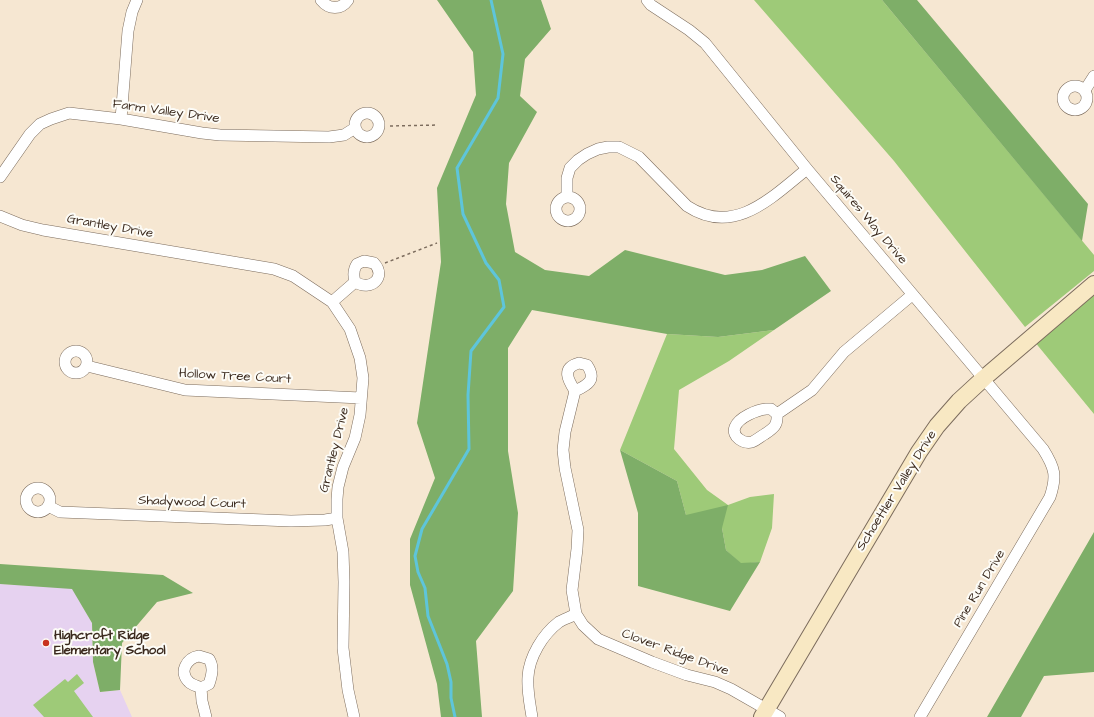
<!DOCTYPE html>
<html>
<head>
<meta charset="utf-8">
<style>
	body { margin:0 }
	canvas { display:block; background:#f6e7d2 }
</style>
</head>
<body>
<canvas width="1094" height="717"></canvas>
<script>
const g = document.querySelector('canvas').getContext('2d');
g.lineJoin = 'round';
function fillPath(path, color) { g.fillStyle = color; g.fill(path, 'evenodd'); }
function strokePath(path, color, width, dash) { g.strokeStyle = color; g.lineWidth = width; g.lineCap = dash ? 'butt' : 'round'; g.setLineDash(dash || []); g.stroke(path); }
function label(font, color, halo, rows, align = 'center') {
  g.font = font + ' "Architects Daughter",sans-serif'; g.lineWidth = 4; g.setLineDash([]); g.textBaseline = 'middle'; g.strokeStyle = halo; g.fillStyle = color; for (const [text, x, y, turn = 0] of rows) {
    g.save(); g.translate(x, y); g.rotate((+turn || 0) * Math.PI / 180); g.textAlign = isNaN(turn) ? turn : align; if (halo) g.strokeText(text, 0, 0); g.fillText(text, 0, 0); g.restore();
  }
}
fillPath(new Path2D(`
	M0,584L72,588L92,623L93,662L100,692L120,690L132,717H0Z`), '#e6d2f0');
fillPath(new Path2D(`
	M754,0H882L1094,255V271L1025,327L894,161Z
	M1094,294V414L1034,341Z
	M774,330L729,361L679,390L674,449L707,490L728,505L750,497L774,494L772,528L760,562L741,564L726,550L722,528L686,515L677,481L620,450L667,334L718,337Z
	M77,674L84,683L74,691L93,717H44L33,705L65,679L68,682Z`), '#9eca78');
fillPath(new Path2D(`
	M437,0H541L551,29L525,59L520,96L537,112L509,163L506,204L515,252L545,270L589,276L625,250L725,275L762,270L805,256L831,291L774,330L718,337L667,334L532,310L508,348V451L518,513L513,591L476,641L482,717H441L437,684L410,585V539L435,478L417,423L441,262L437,188L476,95L473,52Z
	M882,0H917L1088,204L1082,241Z
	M620,450L677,481L686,515L728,505L722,528L726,550L741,563L760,562L730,611L638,586V513Z
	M1094,532V672L1044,676L1021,717H987Z
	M0,564L163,575L193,593L157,602L122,643L120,690L100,692L93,662L92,623L72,589L0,584Z`), '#7eae68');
strokePath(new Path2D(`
	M455,717L451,698V682L447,664L428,616L425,588L418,572L415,556L422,529L469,449L468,395L471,351L504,307L499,280L486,263L463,214L457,168L498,98L503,54L491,0`), '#5ec5db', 3);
const street = new Path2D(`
	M321,0C329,10 341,10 348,0
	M647,0L651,5L689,30L705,43L807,169L1043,449C1055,468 1057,476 1050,497L920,717
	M1063 98a12 12 0 1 1 24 0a12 12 0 1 1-24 0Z
	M1085,90L1094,76
	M355 125a12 12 0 1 1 24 0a12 12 0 1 1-24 0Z
	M121,119L128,31L132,12L137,0
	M0,177L30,134L40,124L51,119L69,113L121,119L202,133L220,135L329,137L344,135L355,128
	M556 209a12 12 0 1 1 24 0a12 12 0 1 1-24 0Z
	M567,197V178L570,168L578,160L587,154L598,149L608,147H619L639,157L687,206C734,237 771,198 807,169
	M0,216L22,225L43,230L274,269L293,276L332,302L350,329L360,358L363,378L360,415L355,438L343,467L338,487L337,499V518L343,552L344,582L343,648L348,690L354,717
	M364,261L374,263C387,277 371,292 355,282C353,275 353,270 357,264Z
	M332,302L355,282
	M65 362a11 11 0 1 1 22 0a11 11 0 1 1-22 0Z
	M579,363L587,365C597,380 588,385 575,391C568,380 561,368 579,363Z
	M87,366L185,390L361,398
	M575,391L565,432L563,450L565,468L578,530L577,549L572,590L576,614L583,625L598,639L652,662L687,675L715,682L731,689L780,717
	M766,409H771L777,414C778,425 774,428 765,434C761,436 757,440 752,442C744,444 731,437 735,427C739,417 757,410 766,409Z
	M777,414L812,390L844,352L912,295
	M26 500a12 12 0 1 1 24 0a12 12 0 1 1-24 0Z
	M48,506L60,512L291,521L325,520L337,518
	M199,656L209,659C214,667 212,675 209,684L201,688C197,686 192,685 189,682C178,672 187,658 199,656Z
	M201,688L202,701L206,717
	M532,717C530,704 527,691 528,677C529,657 543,634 559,622C564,619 571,617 576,614`);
const secondary = new Path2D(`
	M762,717L919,452L937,426L959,401L984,378L1094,284`);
strokePath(street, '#7c6c5d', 12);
strokePath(secondary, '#7c6c5d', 18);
strokePath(new Path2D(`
	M390,126L438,125
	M385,263L437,243`), '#7c6c5d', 1.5, [3, 3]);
strokePath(street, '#fff', 11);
strokePath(secondary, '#f8e8c3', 16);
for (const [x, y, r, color] of [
	[46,643,4,"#c8321e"]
]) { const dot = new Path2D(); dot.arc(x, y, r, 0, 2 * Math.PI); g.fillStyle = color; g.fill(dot); strokePath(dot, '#fdfcf7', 1.5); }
label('13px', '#3b2a1e', '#fdfcf7', [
	["Farm Valley Drive",166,112,8],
	["Squires Way Drive",868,220,50],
	["Grantley Drive",110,227,10],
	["Hollow Tree Court",235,377,3],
	["Grantley Drive",335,450,-76],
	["Schoettler Valley Drive",897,491,-58],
	["Shadywood Court",192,503,2],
	["Pine Run Drive",980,589,-59],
	["Clover Ridge Drive",675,653,20]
]);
label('bold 13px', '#3b2a1e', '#fdfcf7', [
	["Highcroft Ridge",54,636],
	["Elementary School",54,651]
], 'left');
</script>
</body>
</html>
